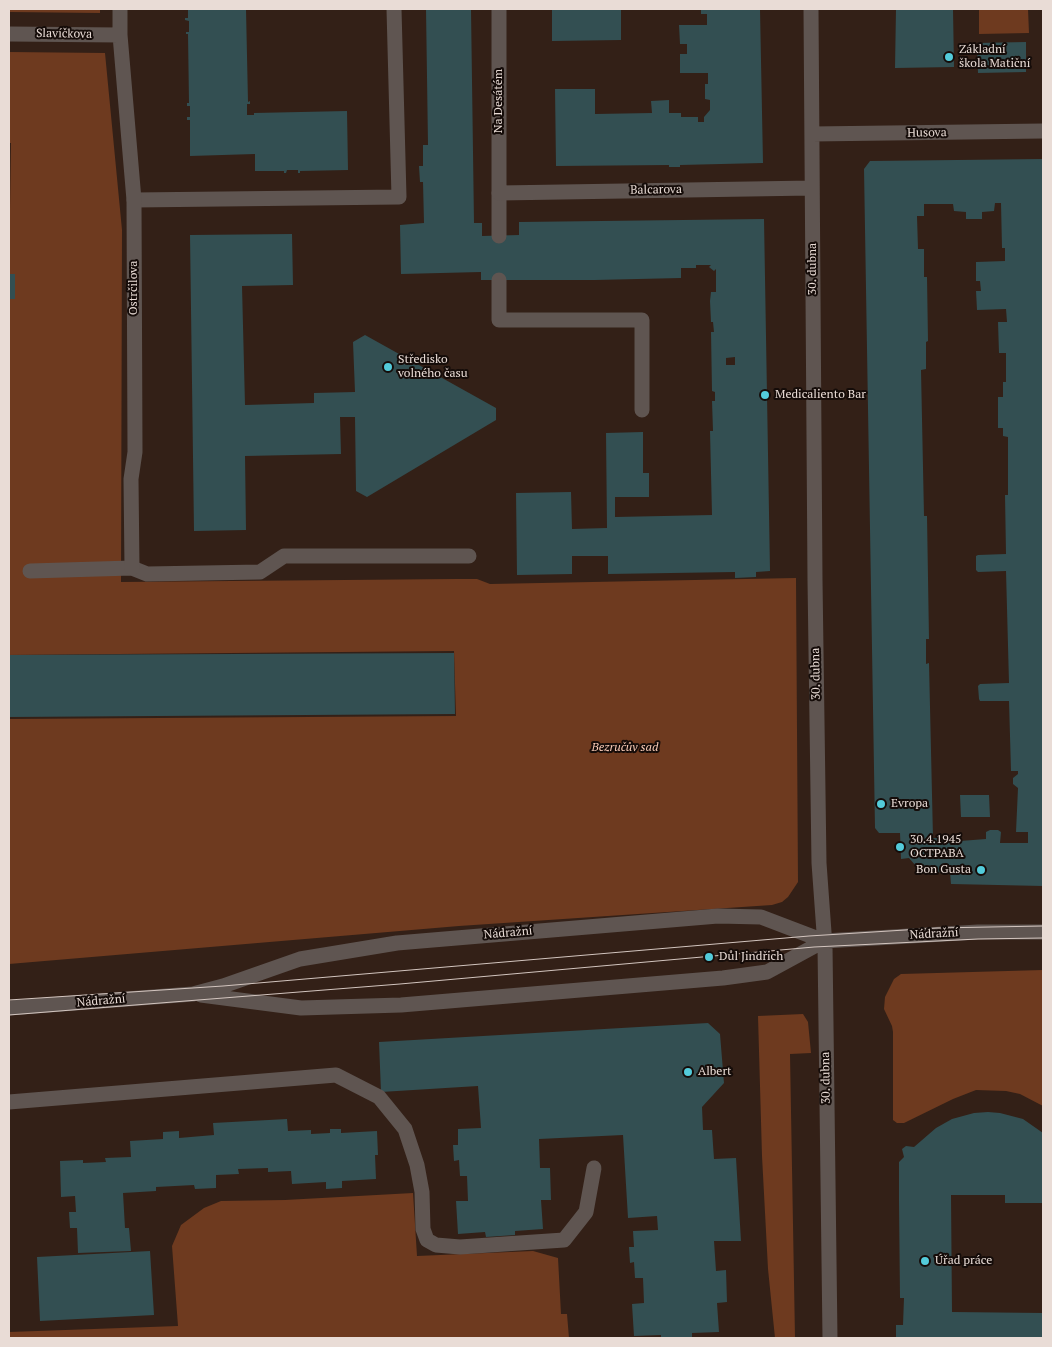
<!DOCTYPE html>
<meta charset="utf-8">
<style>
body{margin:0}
#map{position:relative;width:1052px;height:1347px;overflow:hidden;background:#332017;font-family:"PT Serif",serif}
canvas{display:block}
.frame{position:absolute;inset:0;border:10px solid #e9dcd6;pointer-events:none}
</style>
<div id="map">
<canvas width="1052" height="1347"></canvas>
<div class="frame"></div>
</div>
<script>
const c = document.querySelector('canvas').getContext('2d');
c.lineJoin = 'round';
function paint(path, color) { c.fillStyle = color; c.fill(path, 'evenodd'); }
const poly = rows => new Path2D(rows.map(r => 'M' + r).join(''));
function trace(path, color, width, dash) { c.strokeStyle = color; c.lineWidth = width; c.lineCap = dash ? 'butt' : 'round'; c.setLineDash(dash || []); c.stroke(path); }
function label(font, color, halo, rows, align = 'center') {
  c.font = font + ' "PT Serif",serif'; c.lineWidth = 4; c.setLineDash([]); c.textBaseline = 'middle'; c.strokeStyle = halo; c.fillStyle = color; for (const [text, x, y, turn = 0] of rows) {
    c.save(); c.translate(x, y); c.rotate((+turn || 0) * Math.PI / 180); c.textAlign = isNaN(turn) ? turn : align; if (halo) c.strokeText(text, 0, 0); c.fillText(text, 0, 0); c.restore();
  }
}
paint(poly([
 [9,9,100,9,100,13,9,12],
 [979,9,1028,9,1029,33,979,34],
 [9,52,105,53,122,230,121,582,455,579,477,579,490,584,796,578,798,882,788,897,782,902,772,905,459,926,9,964,9,719,456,716,454,651,9,655,9,299,15,299,15,274,9,274,11,143,9,143],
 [1043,970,1043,1106,1020,1094,1006,1091,976,1090,953,1099,904,1123,897,1123,893,1120,893,1032,892,1026,884,1009,885,997,894,979,901,974],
 [803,1014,808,1022,811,1053,790,1054,795,1338,775,1338,768,1269,762,1156,758,1016],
 [413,1193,417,1256,533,1251,558,1258,561,1314,567,1314,569,1338,9,1338,9,1332,178,1326,172,1246,181,1225,204,1208,221,1201,285,1200]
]), '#6e3a1f');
paint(poly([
 [188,9,246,9,248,102,250,101,250,104,247,104,247,115,254,115,254,113,347,111,348,170,300,171,300,173,298,173,298,170,287,170,286,173,284,173,284,171,255,171,255,154,190,156,190,120,187,120,187,117,190,117,190,106,187,106,187,103,189,103,188,34,186,34,186,32,189,32,189,21,185,20,185,18,188,18],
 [426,9,471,9,474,223,482,223,482,236,519,235,519,222,764,219,770,571,756,572,756,577,735,578,735,572,608,574,608,556,572,556,572,574,517,575,516,493,571,492,572,529,607,528,606,433,643,432,643,473,649,473,649,497,615,497,615,517,712,515,710,431,713,431,712,401,715,401,715,392,712,391,711,332,714,332,713,322,711,322,710,301,711,292,716,292,716,269,714,271,709,267,711,265,696,265,696,268,681,268,681,278,595,280,481,280,481,272,401,274,400,225,424,223,423,182,420,182,419,166,423,166,423,145,428,145],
 [735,357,735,365,726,365,726,358],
 [552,9,621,9,621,40,552,41],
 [701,9,760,9,763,163,680,165,680,167,669,167,669,165,556,166,555,89,595,89,595,114,652,113,651,101,669,100,669,113,681,113,681,117,698,117,698,122,704,122,704,117,710,110,710,100,705,99,705,84,708,84,708,73,680,73,680,54,687,54,687,44,680,44,679,25,707,25,707,14,701,14],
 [896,9,953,9,954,67,895,68],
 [1026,42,1026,72,978,73,977,43],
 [1043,159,1043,886,951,884,950,872,922,873,909,858,901,859,900,833,879,833,875,828,864,169,870,161],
 [995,203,1001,203,1002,248,1005,248,1005,261,976,262,976,281,980,281,981,291,976,291,977,310,1006,309,1007,322,998,322,999,353,1006,353,1006,382,1003,382,1003,397,998,397,998,428,1003,428,1003,436,1008,437,1008,495,1005,495,1006,554,978,555,976,556,976,570,978,572,1006,571,1009,683,980,684,978,686,979,699,980,701,1009,701,1011,771,1018,771,1018,774,1013,778,1013,784,1018,788,1016,832,1028,832,1028,843,1000,843,1001,832,998,830,990,830,986,832,986,839,947,842,947,838,933,838,929,663,926,664,926,639,929,639,927,516,924,516,921,370,926,369,926,342,928,341,927,277,924,277,924,249,918,249,917,216,924,216,924,204,953,204,954,211,966,212,966,219,982,219,982,212,994,211],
 [292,234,293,285,242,286,245,405,314,403,314,393,355,392,353,342,365,335,496,408,496,420,367,497,356,491,355,417,340,417,341,454,245,456,246,530,194,531,190,235],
 [9,274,15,274,15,299,9,299],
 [454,653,455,714,9,717,9,655],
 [960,795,989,795,990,817,961,817],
 [708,1023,720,1034,724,1083,702,1107,703,1130,712,1130,714,1159,736,1158,741,1241,714,1241,716,1271,726,1270,727,1302,717,1303,719,1332,692,1333,692,1338,661,1338,661,1335,634,1336,632,1304,644,1303,643,1278,635,1278,634,1262,630,1263,629,1247,634,1247,633,1231,658,1230,657,1216,628,1218,623,1135,539,1139,540,1168,550,1168,551,1200,541,1200,543,1229,515,1231,515,1235,486,1237,485,1232,458,1234,456,1201,468,1201,467,1176,460,1176,459,1160,454,1161,453,1145,458,1145,458,1129,481,1128,478,1086,381,1092,379,1042],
 [988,1112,1000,1113,1023,1119,1043,1133,1043,1203,1005,1203,1005,1195,951,1195,952,1312,1043,1313,1043,1338,896,1338,896,1325,903,1325,904,1298,900,1298,899,1201,899,1162,904,1157,902,1149,906,1146,914,1147,936,1128,952,1119,974,1113],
 [287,1119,288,1131,311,1130,311,1134,330,1133,330,1129,341,1129,341,1133,377,1131,378,1155,375,1155,376,1179,342,1181,342,1188,326,1189,326,1182,292,1184,291,1171,268,1172,268,1168,238,1169,239,1174,216,1175,216,1188,195,1189,194,1185,156,1187,156,1191,123,1193,125,1228,129,1228,131,1251,78,1253,77,1228,70,1228,69,1212,76,1212,75,1196,61,1197,60,1161,83,1160,83,1163,106,1162,105,1158,131,1157,130,1141,163,1139,163,1132,179,1131,179,1138,214,1135,213,1123],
 [150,1251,154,1315,40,1321,37,1257]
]), '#334f52');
trace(poly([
 [499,193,499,236],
 [134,200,399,197,394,9],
 [499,280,499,320,642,320,642,410],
 [30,571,132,568,147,574,260,572,284,556,469,556]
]), '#5f5551', 15);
trace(poly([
 [120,9,120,35,134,200,135,452,131,479,132,568],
 [499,9,499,193,812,188],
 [811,9,815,580,819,863,825,946,830,1338],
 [9,34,120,35],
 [812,134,1043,131],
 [201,995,301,1008,401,1005,723,978,767,972,824,941],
 [9,1008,193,994,223,986,300,959,397,943,718,916,761,917,824,941,978,932,1043,932],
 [9,1102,336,1075,379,1097,405,1129,417,1165,422,1192,423,1229,427,1240,436,1245,460,1247,564,1240,586,1212,594,1168]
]), '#5f5551', 15);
trace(poly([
 [9,1000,223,986,809,936,937,928,1043,926],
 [9,1015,400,984,814,947,978,939,1043,938]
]), '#d3c5bf', 1);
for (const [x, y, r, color] of [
 [949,57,5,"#53cbda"],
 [388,367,5,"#53cbda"],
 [765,395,5,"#53cbda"],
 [881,804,5,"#53cbda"],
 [900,847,5,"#53cbda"],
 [981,870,5,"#53cbda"],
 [709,957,5,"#53cbda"],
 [688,1072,5,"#53cbda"],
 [925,1261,5,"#53cbda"]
]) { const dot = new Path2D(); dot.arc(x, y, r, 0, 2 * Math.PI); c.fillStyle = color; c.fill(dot); trace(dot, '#150c09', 2); }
label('12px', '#e9dcd6', '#150c09', [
 ["Slavíčkova",64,34,1],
 ["Na Desátém",499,101,-90],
 ["Husova",927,133,-1],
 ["Balcarova",656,190,-1],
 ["30. dubna",813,269,-90],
 ["Ostrčilova",134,288,-90],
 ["30. dubna",816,674,-91],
 ["Nádražní",508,933,-5],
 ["Nádražní",934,934,-3],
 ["Nádražní",101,1001,-5],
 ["30. dubna",826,1078,-91]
]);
label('12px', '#e9dcd6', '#150c09', [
 ["Základní",959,50],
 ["škola Matiční",959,64],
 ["Středisko",398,360],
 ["volného času",398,374],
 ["Medicaliento Bar",775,395],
 ["Evropa",891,804],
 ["30.4.1945",910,840],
 ["ОСТРАВА",910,854],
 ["Bon Gusta",971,870,"right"],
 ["Důl Jindřich",719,957],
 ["Albert",698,1072],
 ["Úřad práce",935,1261]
], 'left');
label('italic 12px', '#fbcdb8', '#150c09', [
 ["Bezručův sad",625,748]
]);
</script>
